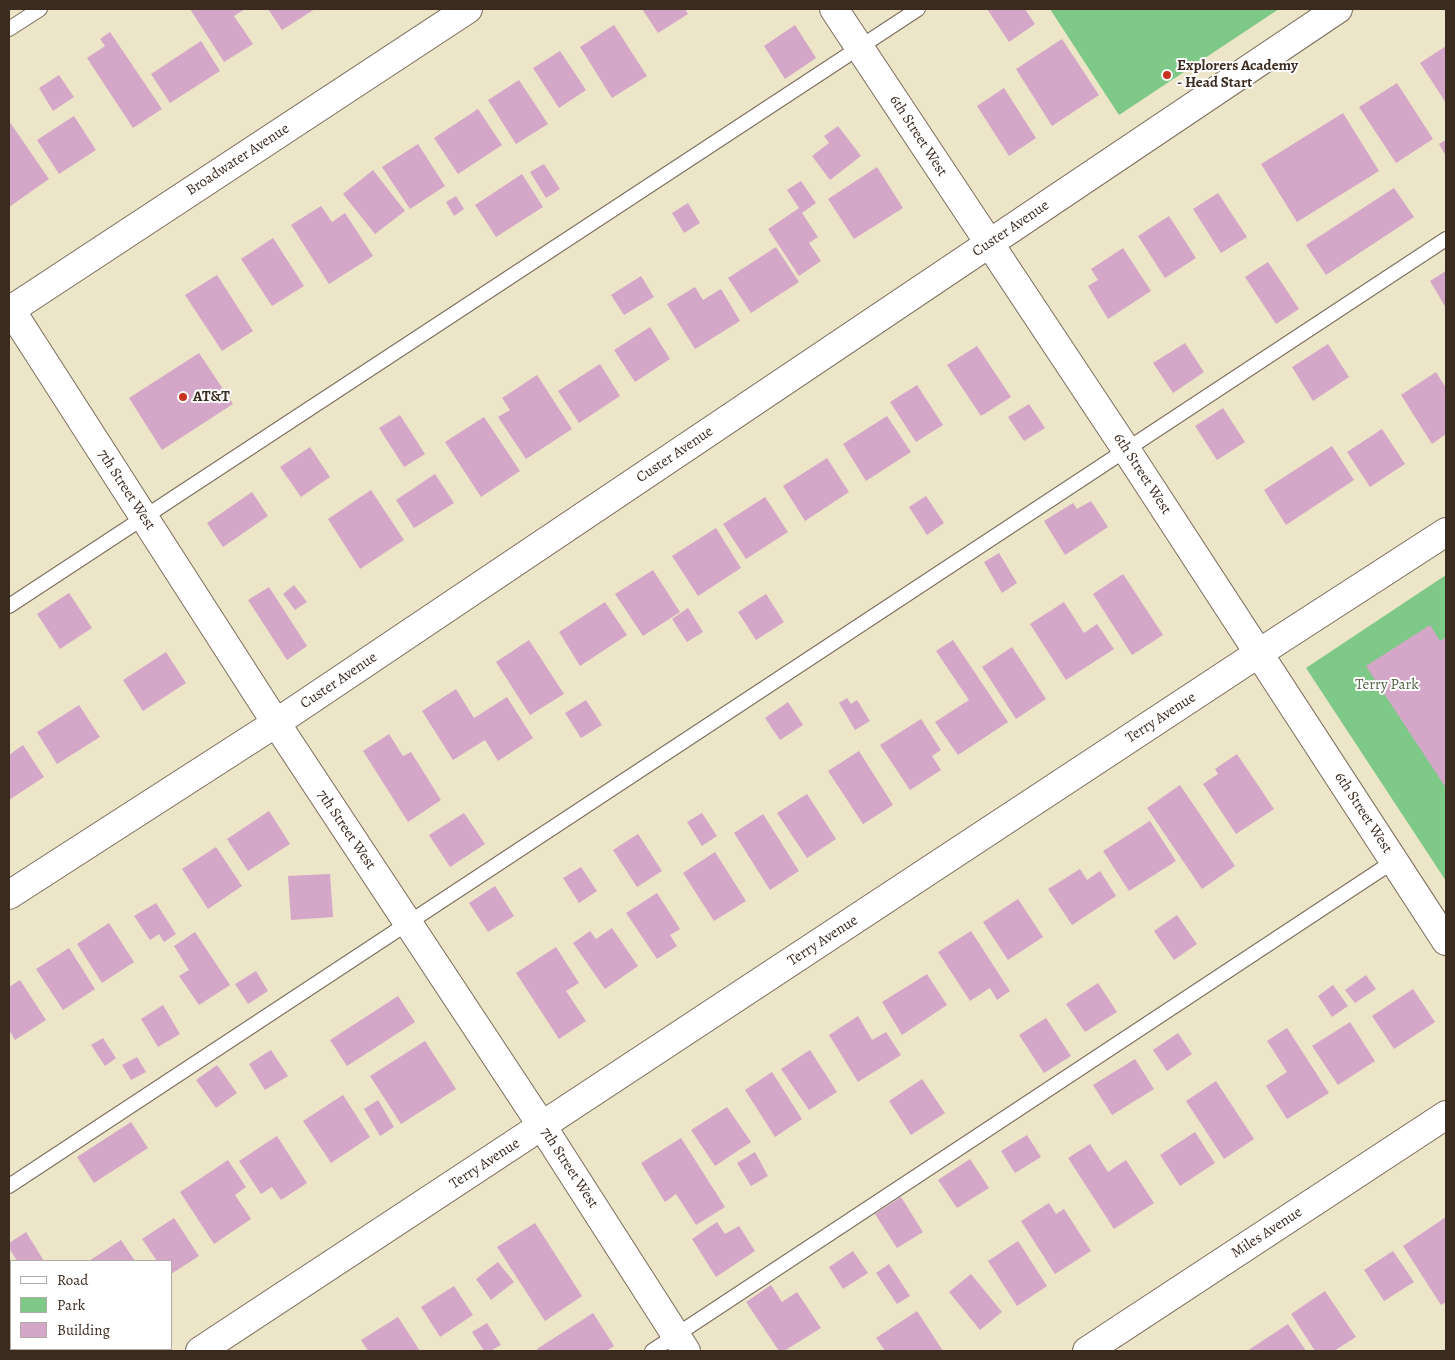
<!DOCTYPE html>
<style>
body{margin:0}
#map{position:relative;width:1455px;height:1360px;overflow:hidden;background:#ede5c8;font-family:Alegreya,serif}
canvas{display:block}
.frame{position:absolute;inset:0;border:10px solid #3b2a1e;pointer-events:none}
.legend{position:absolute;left:10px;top:1260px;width:162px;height:90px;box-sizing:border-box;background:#fff;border:1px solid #b1aaa5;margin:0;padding:6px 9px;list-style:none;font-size:15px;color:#3b2a1e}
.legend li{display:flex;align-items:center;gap:10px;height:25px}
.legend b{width:25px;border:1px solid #b1aaa5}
</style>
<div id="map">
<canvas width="1455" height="1360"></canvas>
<div class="frame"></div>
<ul class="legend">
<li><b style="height:6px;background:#fff"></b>Road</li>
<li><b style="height:14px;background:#7ec987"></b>Park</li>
<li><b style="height:14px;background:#d4a7c8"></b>Building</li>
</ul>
</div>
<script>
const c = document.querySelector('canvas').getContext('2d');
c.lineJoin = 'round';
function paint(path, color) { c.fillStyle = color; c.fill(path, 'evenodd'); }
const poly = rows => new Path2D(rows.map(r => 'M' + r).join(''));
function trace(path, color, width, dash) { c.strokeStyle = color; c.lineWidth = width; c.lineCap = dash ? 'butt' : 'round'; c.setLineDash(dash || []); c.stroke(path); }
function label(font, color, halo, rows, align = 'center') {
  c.font = font + ' Alegreya,serif'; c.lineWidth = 4; c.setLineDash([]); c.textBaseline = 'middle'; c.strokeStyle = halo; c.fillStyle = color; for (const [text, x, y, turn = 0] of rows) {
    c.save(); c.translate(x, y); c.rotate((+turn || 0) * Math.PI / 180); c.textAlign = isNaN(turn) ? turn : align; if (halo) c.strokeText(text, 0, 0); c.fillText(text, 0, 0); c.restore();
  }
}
paint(poly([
 [1050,9,1279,9,1119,115],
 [1446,575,1446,881,1306,668]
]), '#7ec987');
paint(poly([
 [190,9,245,9,234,16,253,44,224,62],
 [268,9,315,9,282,30],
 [642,9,685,9,688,14,658,33],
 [987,9,1025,9,1035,24,1009,42],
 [614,25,647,76,612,98,580,47],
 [795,25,816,58,785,79,764,46],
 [110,32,162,109,133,128,87,58,105,46,100,39],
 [1062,39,1099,95,1052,126,1016,69],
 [201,41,220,71,170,103,151,74],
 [1446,46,1446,103,1420,63],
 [560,51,586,90,559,108,533,68],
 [59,75,74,97,53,111,39,88],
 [519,80,548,124,516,144,488,100],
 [1397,83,1433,139,1396,163,1359,107],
 [1004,88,1036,138,1009,156,977,106],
 [478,109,502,145,458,174,434,138],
 [1343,113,1379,171,1297,222,1261,164],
 [74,116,96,150,59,174,37,140],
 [9,121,49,179,9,207],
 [838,126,861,156,830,180,812,156,829,143,824,136],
 [1446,140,1446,156,1439,144],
 [418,144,445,186,410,209,382,167],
 [544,164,560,189,546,198,530,172],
 [877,167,903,208,854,239,828,199],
 [373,170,405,211,375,234,343,194],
 [522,174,543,207,496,237,475,205],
 [801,181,816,203,802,213,818,237,809,243,821,261,799,276,768,229,799,208,787,190],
 [1394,188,1414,217,1326,275,1306,245],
 [1218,193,1247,237,1221,253,1193,209],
 [456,196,464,209,454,216,446,202],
 [688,203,700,223,684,233,672,213],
 [321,206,332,222,345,213,373,256,329,284,291,225],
 [1169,216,1196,258,1165,278,1138,236],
 [273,238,304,286,272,306,241,259],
 [776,247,799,282,751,313,728,278],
 [1123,248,1151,291,1108,319,1088,286,1098,280,1091,269],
 [1268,262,1299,309,1276,324,1245,277],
 [1446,271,1446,308,1430,281],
 [217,275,253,331,222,351,185,295],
 [641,276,654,297,624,315,611,295],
 [695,287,703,300,721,289,740,321,695,349,667,304],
 [650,327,670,359,635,382,614,350],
 [1185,343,1204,372,1173,393,1153,363],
 [1328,344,1349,377,1313,401,1292,367],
 [977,346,1011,397,981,416,947,365],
 [199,353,233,404,162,450,129,398],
 [600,364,620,396,579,423,558,391],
 [1436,372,1446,388,1446,434,1432,444,1401,395],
 [537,375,572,429,526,459,498,417,510,410,502,398],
 [917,385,943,425,916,442,890,402],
 [1029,404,1045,428,1024,441,1008,417],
 [1223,408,1245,442,1217,460,1195,426],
 [400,415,425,454,404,467,379,428],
 [887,416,911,452,866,481,843,444],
 [484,417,520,471,481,497,445,442],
 [1382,429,1405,464,1370,487,1347,452],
 [1332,446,1354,480,1286,525,1264,490],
 [310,447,330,477,301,497,280,467],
 [827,458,849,492,805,521,783,486],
 [435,474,454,503,414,528,396,500],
 [371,490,404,540,360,569,328,519],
 [252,492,268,516,223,547,207,523],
 [926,496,944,523,927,535,909,507],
 [765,497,788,532,746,559,723,524],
 [1091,501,1108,527,1065,555,1044,521,1073,503,1077,509],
 [716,528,741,568,698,596,672,556],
 [999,553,1017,583,1002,593,984,562],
 [653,570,680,612,643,636,615,594],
 [1123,574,1163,635,1132,655,1093,594],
 [294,585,307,602,295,610,283,594],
 [269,587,307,646,287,660,248,600],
 [69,593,92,628,60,649,37,614],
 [766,594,784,622,756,640,738,612],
 [605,602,627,635,580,666,559,632],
 [1064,602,1084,633,1097,624,1114,649,1066,680,1030,624],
 [688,608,703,632,687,642,672,619],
 [1430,625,1440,641,1446,637,1446,788,1366,666],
 [529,640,564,694,530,715,496,662],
 [953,640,1008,722,958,755,935,722,969,700,936,651],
 [1012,647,1046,699,1016,719,982,667],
 [166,652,186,683,143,711,123,680],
 [456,689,474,718,507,697,533,738,498,761,485,740,453,760,422,711],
 [847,698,851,704,857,700,870,721,855,730,839,703],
 [586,700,602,725,581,738,565,713],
 [788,702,803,725,780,740,765,718],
 [79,705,100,737,57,764,37,732],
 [921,719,941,750,932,756,941,770,910,790,880,745],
 [389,734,403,756,411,752,441,800,408,822,363,751],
 [23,745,44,777,9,800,9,755],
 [859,751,893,805,863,824,828,771],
 [1237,754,1274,809,1236,834,1203,784,1218,774,1215,769],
 [1180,785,1235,866,1202,889,1147,808],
 [807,794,836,839,807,858,777,813],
 [269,811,290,844,248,871,227,839],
 [464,813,485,844,450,867,429,835],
 [702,813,717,836,702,846,687,822],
 [763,814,799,871,770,890,734,833],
 [1150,821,1176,861,1129,891,1103,851],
 [638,834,662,871,637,887,613,850],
 [216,847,242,886,208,909,182,869],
 [715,852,746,901,714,921,683,873],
 [581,867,597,891,579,903,563,878],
 [1080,869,1087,880,1100,871,1116,896,1072,925,1048,889],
 [330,874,333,917,291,920,288,876],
 [495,886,514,916,488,932,469,903],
 [657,893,680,929,670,935,677,946,657,959,626,913],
 [1018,899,1043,937,1008,960,983,922],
 [156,903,176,934,164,942,159,934,150,940,134,916],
 [1177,915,1197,944,1174,960,1154,931],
 [109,923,134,962,102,983,77,944],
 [612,928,638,966,605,989,573,943,590,931,596,939],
 [971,931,1010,991,997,1000,990,988,970,1001,938,952],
 [195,932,230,985,199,1005,179,976,189,970,174,946],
 [556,947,579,983,566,991,586,1021,559,1039,516,973],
 [69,948,95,989,63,1010,36,969],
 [256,971,268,991,248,1004,235,984],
 [927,974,947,1005,902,1035,882,1002],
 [1366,975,1376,989,1355,1003,1345,990],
 [20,980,46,1020,15,1040,9,1030,9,987],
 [1098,983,1117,1012,1085,1032,1066,1004],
 [1333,985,1348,1006,1332,1017,1318,996],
 [1413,989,1435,1022,1394,1049,1372,1016],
 [398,996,415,1022,347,1066,330,1040],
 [163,1005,180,1034,158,1047,141,1019],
 [858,1016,872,1040,886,1032,901,1055,858,1082,829,1035],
 [1046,1018,1071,1056,1044,1073,1019,1035],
 [1350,1022,1375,1061,1338,1085,1312,1046],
 [1287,1028,1329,1093,1287,1119,1266,1086,1287,1072,1267,1041],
 [1178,1033,1192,1054,1167,1071,1153,1050],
 [103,1038,116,1058,105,1066,91,1045],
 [425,1041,456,1089,401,1124,370,1076],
 [271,1050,288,1076,265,1090,249,1064],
 [810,1050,837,1092,809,1110,781,1069],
 [137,1057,146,1072,131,1080,122,1065],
 [1135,1059,1154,1089,1112,1115,1093,1085],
 [217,1065,237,1093,216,1108,196,1080],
 [772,1072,802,1119,775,1137,745,1090],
 [922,1079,945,1113,911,1135,889,1101],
 [1216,1081,1254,1139,1224,1159,1186,1101],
 [343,1095,370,1137,331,1163,303,1121],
 [378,1100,394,1127,380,1136,364,1109],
 [727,1107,751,1142,715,1166,691,1130],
 [131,1122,148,1148,94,1183,77,1157],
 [1195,1132,1215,1163,1180,1186,1160,1155],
 [1027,1135,1041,1157,1015,1173,1001,1151],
 [277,1136,307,1183,281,1200,272,1187,261,1194,239,1161],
 [681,1138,725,1207,696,1225,676,1194,665,1202,641,1163],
 [1090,1144,1108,1172,1126,1160,1154,1203,1114,1229,1068,1158],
 [755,1152,768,1176,751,1186,737,1163],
 [970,1159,989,1188,957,1208,938,1180],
 [228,1160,246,1187,235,1195,251,1219,214,1244,180,1192],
 [901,1197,923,1232,897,1248,875,1214],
 [1049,1203,1056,1214,1064,1209,1091,1251,1055,1274,1021,1221],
 [1446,1217,1446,1302,1441,1305,1403,1246],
 [174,1218,199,1256,171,1274,171,1261,157,1261,142,1239],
 [717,1222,725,1234,739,1226,755,1251,716,1277,692,1239],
 [535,1223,582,1296,545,1321,497,1247],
 [26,1232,44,1261,17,1261,9,1248,9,1243],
 [121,1240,135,1261,89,1261],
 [1018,1241,1047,1286,1017,1306,988,1261],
 [853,1251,868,1273,843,1289,829,1267],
 [1393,1251,1414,1282,1384,1301,1364,1270],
 [498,1262,514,1282,491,1300,476,1279],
 [889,1264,910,1296,897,1304,876,1273],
 [971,1274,1002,1312,980,1330,949,1292],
 [771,1285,782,1302,797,1292,821,1328,784,1351,779,1351,746,1302],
 [454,1286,473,1315,440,1337,421,1307],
 [1325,1291,1356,1337,1334,1351,1315,1351,1291,1314],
 [917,1311,943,1351,885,1351,876,1338],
 [593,1313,614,1346,606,1351,539,1351,537,1349],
 [398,1317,420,1351,368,1351,361,1340],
 [11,1321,11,1348,9,1344,9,1322],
 [487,1323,501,1345,490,1351,484,1351,472,1332],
 [1288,1324,1306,1351,1247,1351],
 [12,1349,38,1349,39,1351,10,1351]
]), '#d4a7c8');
const service = poly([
 [9,29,40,9],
 [9,606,918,9],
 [9,1186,1446,239],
 [652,1351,1394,861]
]);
const minor = poly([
 [9,307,276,723,542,1126,686,1351],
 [9,895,276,723,1338,9],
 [200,1351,1259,653,1446,532],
 [1087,1351,1446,1115]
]);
const tertiary = poly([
 [834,9,1127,451,1446,941]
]);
const secondary = poly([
 [9,311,468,9]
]);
trace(service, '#796b5a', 16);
trace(minor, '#796b5a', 30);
trace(tertiary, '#796b5a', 30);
trace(secondary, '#796b5a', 30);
trace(service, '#fff', 14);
trace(minor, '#fff', 28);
trace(tertiary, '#fff', 28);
trace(secondary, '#fff', 28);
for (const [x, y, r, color] of [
 [1167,75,5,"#c8321e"],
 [183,397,5,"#c8321e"]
]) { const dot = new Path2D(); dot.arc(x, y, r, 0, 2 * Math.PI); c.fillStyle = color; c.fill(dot); trace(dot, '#fff', 2); }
label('bold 15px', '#3b2a1e', '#fff', [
 ["Explorers Academy",1177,66],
 ["- Head Start",1177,83],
 ["AT&T",193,397]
], 'left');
label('15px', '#3b2a1e', '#fff', [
 ["6th Street West",918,136,57],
 ["Broadwater Avenue",238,160,-33],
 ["Custer Avenue",1011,229,-34],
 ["Custer Avenue",675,455,-34],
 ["6th Street West",1142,474,57],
 ["7th Street West",126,490,57],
 ["Custer Avenue",339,681,-34],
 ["Terry Avenue",1161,718,-33],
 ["6th Street West",1363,813,57],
 ["7th Street West",346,830,56],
 ["Terry Avenue",823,941,-33],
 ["Terry Avenue",485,1164,-33],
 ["7th Street West",569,1168,57],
 ["Miles Avenue",1267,1233,-33]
]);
label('15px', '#526243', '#fff', [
 ["Terry Park",1387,685]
]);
</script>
